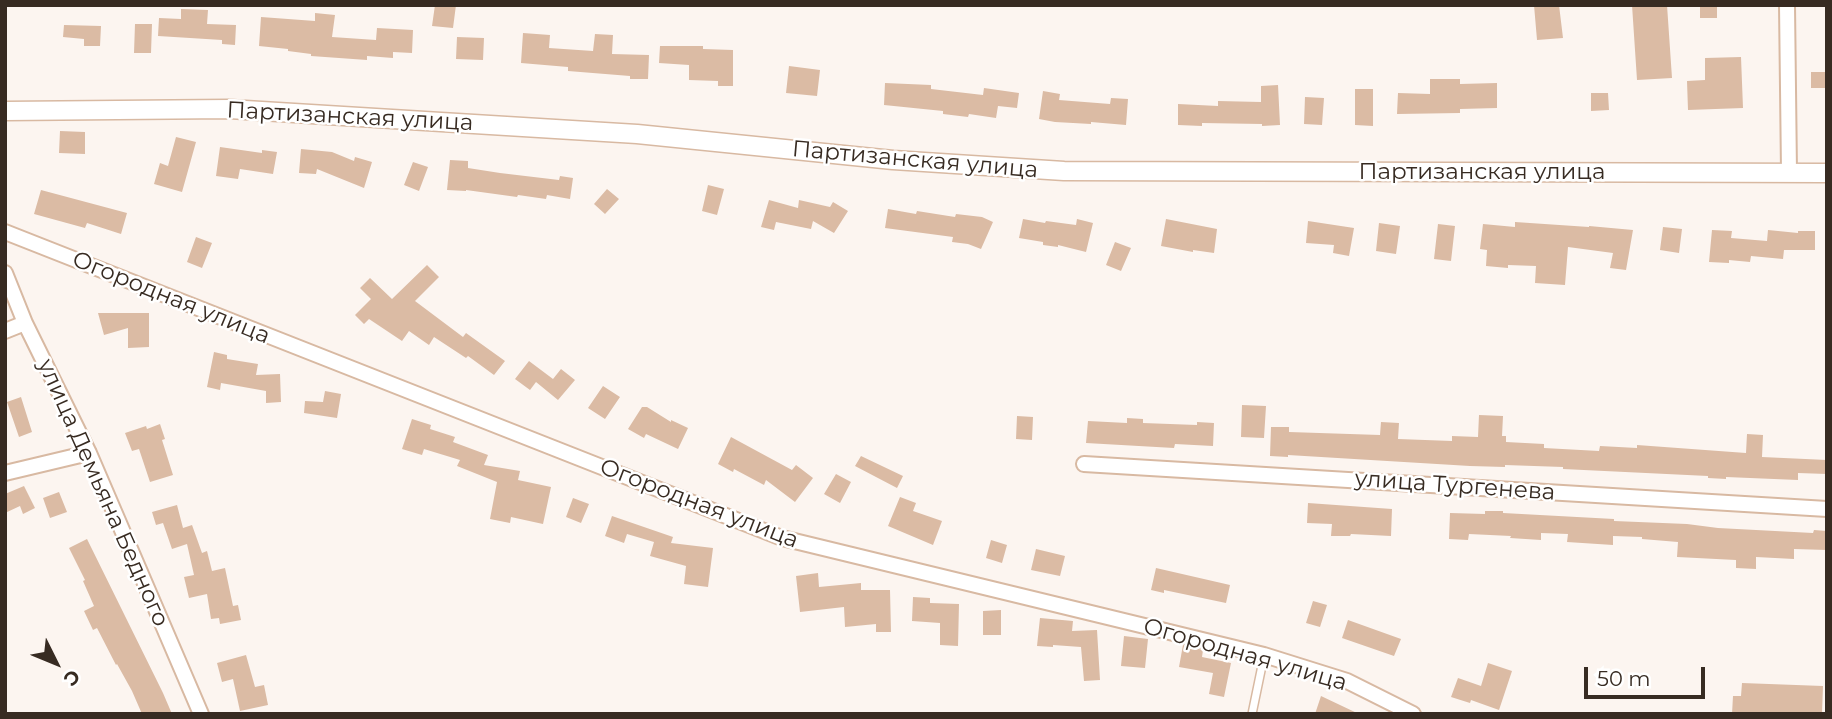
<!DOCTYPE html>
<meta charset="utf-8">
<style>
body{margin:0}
#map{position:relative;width:1832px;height:719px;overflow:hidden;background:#fcf5f0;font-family:Montserrat,sans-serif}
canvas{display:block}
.frame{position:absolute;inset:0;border:7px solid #372b22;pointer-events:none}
.north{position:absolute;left:21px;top:628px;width:70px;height:70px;-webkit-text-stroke:5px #fff;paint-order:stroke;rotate:133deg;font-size:19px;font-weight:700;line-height:28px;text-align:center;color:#372b22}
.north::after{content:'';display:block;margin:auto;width:24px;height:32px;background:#372b22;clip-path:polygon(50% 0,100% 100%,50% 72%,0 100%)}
.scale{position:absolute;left:1584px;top:667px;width:121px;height:32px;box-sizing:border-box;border:4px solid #372b22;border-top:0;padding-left:9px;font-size:21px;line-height:24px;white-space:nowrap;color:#372b22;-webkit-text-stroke:5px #fff;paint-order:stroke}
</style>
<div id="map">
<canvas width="1832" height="719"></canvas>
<div class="frame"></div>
<div class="north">С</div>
<div class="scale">50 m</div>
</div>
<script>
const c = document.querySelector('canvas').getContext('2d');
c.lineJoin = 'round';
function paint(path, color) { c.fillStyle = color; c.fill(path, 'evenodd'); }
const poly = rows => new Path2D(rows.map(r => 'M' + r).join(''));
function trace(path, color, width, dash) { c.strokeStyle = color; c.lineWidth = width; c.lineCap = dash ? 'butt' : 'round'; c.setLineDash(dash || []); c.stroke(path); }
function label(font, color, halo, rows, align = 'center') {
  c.font = font + ' Montserrat,sans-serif'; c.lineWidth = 5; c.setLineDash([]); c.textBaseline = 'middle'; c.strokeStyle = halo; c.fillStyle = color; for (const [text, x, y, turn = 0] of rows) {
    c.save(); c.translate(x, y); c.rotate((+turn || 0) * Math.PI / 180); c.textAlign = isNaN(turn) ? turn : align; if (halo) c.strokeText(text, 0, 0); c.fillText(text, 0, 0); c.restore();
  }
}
paint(poly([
 [435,5,456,5,453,28,432,26],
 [1534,5,1559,5,1563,38,1537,40],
 [1632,5,1667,5,1672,78,1637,80],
 [1700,5,1717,5,1717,18,1700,18],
 [181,9,208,10,207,24,236,25,235,45,222,44,222,40,158,36,159,18,181,19],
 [315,13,335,15,332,37,376,40,377,28,413,30,412,53,393,52,393,58,367,56,367,60,311,56,311,54,288,51,288,49,259,46,261,17,315,21],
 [135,24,152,24,151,53,134,53],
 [64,25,101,26,100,46,84,46,84,39,63,37],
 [523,33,550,35,549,48,593,51,595,34,613,35,612,54,649,55,648,79,630,79,630,76,568,71,568,67,521,63],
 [457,37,484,38,483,60,456,59],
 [660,46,703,46,703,49,733,50,733,86,718,86,718,81,689,80,689,65,659,63],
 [1741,57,1743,108,1688,110,1687,81,1705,80,1705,58],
 [789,66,820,70,817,96,786,93],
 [1811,72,1827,72,1827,88,1811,88],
 [1430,79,1460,79,1460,84,1497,83,1497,108,1460,109,1460,113,1397,114,1398,93,1430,94],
 [885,83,931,85,931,89,983,95,984,88,1019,93,1017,108,998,106,996,118,969,114,968,117,943,114,943,111,884,105],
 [1278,85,1280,125,1262,126,1262,124,1202,123,1202,126,1178,125,1178,104,1218,106,1218,101,1261,102,1261,86],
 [1355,89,1373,89,1373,126,1355,125],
 [1043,91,1060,94,1059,100,1110,104,1111,98,1128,99,1126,125,1091,122,1091,124,1055,122,1039,119],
 [1591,93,1608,93,1609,110,1591,111],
 [1305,97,1324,98,1322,125,1304,124],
 [60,131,85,132,85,154,59,153],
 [176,137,196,142,182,192,154,184,160,163,168,166],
 [220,147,262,153,262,150,277,152,273,174,240,169,238,179,216,176],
 [301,149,332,152,354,161,355,157,372,162,364,188,317,169,316,174,299,173],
 [450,160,468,161,468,168,500,173,559,180,560,176,573,178,570,199,547,195,546,199,518,195,517,197,466,190,466,191,447,190],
 [413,162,428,167,419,191,404,185],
 [708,185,724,189,717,215,702,211],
 [607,189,619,199,605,214,594,204],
 [41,190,127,213,121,234,87,223,85,228,34,214],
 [769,200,798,208,799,200,830,207,833,202,848,211,834,233,813,221,811,229,776,222,774,230,761,227],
 [888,209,916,214,917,211,955,217,956,214,982,217,993,222,981,249,968,244,952,242,953,237,885,228],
 [1023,219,1045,223,1046,221,1076,225,1077,219,1093,223,1086,252,1058,245,1058,247,1043,245,1043,242,1019,238],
 [1166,219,1217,229,1214,253,1193,250,1193,252,1161,246],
 [1308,221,1354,228,1349,256,1333,253,1334,245,1306,243],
 [1515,222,1589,227,1589,226,1633,230,1626,270,1610,268,1613,253,1568,247,1565,285,1535,283,1536,266,1508,265,1508,268,1486,266,1487,250,1480,249,1483,224,1515,227],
 [1379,223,1400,226,1396,254,1376,251],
 [1438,224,1455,226,1451,261,1434,259],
 [1663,227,1682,229,1679,253,1660,250],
 [1712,230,1732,231,1731,238,1767,241,1768,230,1798,233,1798,231,1815,231,1815,250,1784,250,1783,259,1751,256,1750,262,1729,260,1729,263,1709,262],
 [196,237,212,243,202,268,187,262],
 [1115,242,1131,248,1121,271,1106,265],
 [427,265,439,277,415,301,463,337,466,333,505,361,494,375,468,356,466,358,434,337,429,345,409,331,402,341,369,319,364,324,355,315,371,299,360,288,370,278,392,299],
 [98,313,149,313,149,347,128,348,128,328,104,335],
 [214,352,227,355,227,359,258,364,256,375,280,374,281,402,266,403,266,391,221,383,220,390,207,387],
 [529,361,553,379,561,369,575,380,558,400,536,382,530,390,515,379],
 [603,386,620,397,605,419,588,408],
 [325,391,341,394,337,418,304,413,305,401,323,402],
 [21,397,32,432,19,437,7,402],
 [1242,405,1266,406,1264,438,1241,437],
 [642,407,647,407,671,422,671,420,688,428,678,449,646,434,644,438,628,429],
 [1479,415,1503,416,1502,436,1506,436,1506,442,1544,444,1544,448,1599,451,1600,446,1637,448,1637,445,1746,453,1747,434,1763,435,1762,457,1827,460,1827,474,1798,473,1798,480,1726,477,1726,479,1708,478,1708,476,1563,469,1563,467,1505,465,1505,467,1470,466,1288,455,1288,457,1270,456,1271,427,1289,427,1289,432,1380,435,1381,422,1399,423,1398,439,1452,441,1452,436,1478,437],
 [1017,416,1033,417,1032,440,1016,439],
 [1127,418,1143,419,1143,423,1197,425,1197,422,1214,423,1213,446,1175,444,1174,448,1086,443,1088,421,1127,423],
 [412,419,431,425,430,429,455,437,453,442,488,455,484,465,520,471,518,480,551,487,543,524,511,517,510,523,490,519,497,482,457,466,460,460,424,449,422,455,402,449],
 [160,424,165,439,162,440,173,475,150,482,139,449,132,451,125,433,146,426,147,429],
 [731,437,792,470,796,465,813,478,795,502,766,480,764,485,734,469,733,472,718,464],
 [861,456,903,476,897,488,855,466],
 [836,474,851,482,840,503,824,494],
 [24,486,35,508,23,514,20,506,5,513,5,494],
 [59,492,67,512,50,518,43,498],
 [900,497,916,503,913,511,942,521,933,545,888,526],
 [573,498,589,504,581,523,566,517],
 [1308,503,1392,509,1391,536,1351,534,1350,536,1331,536,1332,524,1307,523],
 [177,505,183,528,192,525,202,553,207,551,212,571,225,568,233,606,238,605,241,620,220,624,219,618,211,619,207,594,189,598,184,577,194,575,187,544,172,549,163,523,156,525,152,512],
 [1485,511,1503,511,1503,513,1614,519,1614,521,1687,524,1718,528,1813,533,1814,530,1827,531,1827,550,1794,549,1794,559,1756,557,1756,569,1736,568,1736,560,1677,557,1678,542,1642,539,1642,537,1613,536,1613,545,1567,542,1568,534,1541,533,1541,540,1510,538,1511,536,1469,534,1468,540,1449,539,1450,513,1485,514],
 [612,516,673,537,671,543,713,548,708,587,684,584,686,566,650,556,654,542,627,534,624,543,605,536],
 [87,539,163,693,172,714,142,714,132,691,117,664,116,665,97,628,93,630,84,611,94,606,83,581,85,580,69,548],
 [991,540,1007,545,1002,563,986,558],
 [1036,549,1065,556,1060,576,1031,570],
 [1156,568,1230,585,1226,603,1164,590,1164,593,1151,590],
 [818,573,819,587,861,583,861,590,890,590,891,632,876,632,876,624,845,627,844,607,800,612,796,576],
 [913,597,930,598,930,603,959,604,958,646,940,645,940,623,912,621],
 [1313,601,1327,605,1320,627,1306,623],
 [1001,610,1001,635,983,635,983,611],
 [1040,618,1073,621,1072,631,1097,630,1100,680,1084,681,1081,647,1053,645,1053,647,1037,646],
 [1348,620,1401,639,1394,656,1342,638],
 [1124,636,1148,639,1145,668,1121,666],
 [1183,645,1203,650,1202,657,1231,663,1224,697,1209,694,1213,673,1179,667],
 [246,655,255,687,264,685,268,705,240,711,233,679,222,682,217,663],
 [1488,663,1512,671,1499,710,1471,700,1470,703,1451,697,1458,678,1481,686],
 [1742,683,1823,686,1822,714,1732,714,1733,696,1741,696],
 [1321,696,1359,714,1315,714]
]), '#dbbba4');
const service = poly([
 [1252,714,1264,656]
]);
const minor = poly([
 [1787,5,1789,172],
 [5,232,782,538,1264,655,1347,681,1413,714],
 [5,273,25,323,89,453,201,714],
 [5,331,25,323],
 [1084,464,1827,509],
 [5,473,89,453]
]);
const tertiary = poly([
 [5,111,229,109,637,134,893,160,1064,171,1827,173]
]);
trace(service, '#d8b9a2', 10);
trace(minor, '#d8b9a2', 18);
trace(tertiary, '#d8b9a2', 21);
trace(service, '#fff', 7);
trace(minor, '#fff', 14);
trace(tertiary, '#fff', 18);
label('23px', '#372b22', '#fff', [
 ["Партизанская улица",350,117,3],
 ["Партизанская улица",915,160,5],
 ["Партизанская улица",1482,172],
 ["Огородная улица",171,298,22],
 ["улица Тургенева",1455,486,4],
 ["улица Демьяна Бедного",103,493,66],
 ["Огородная улица",699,504,21],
 ["Огородная улица",1245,655,16]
]);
</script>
